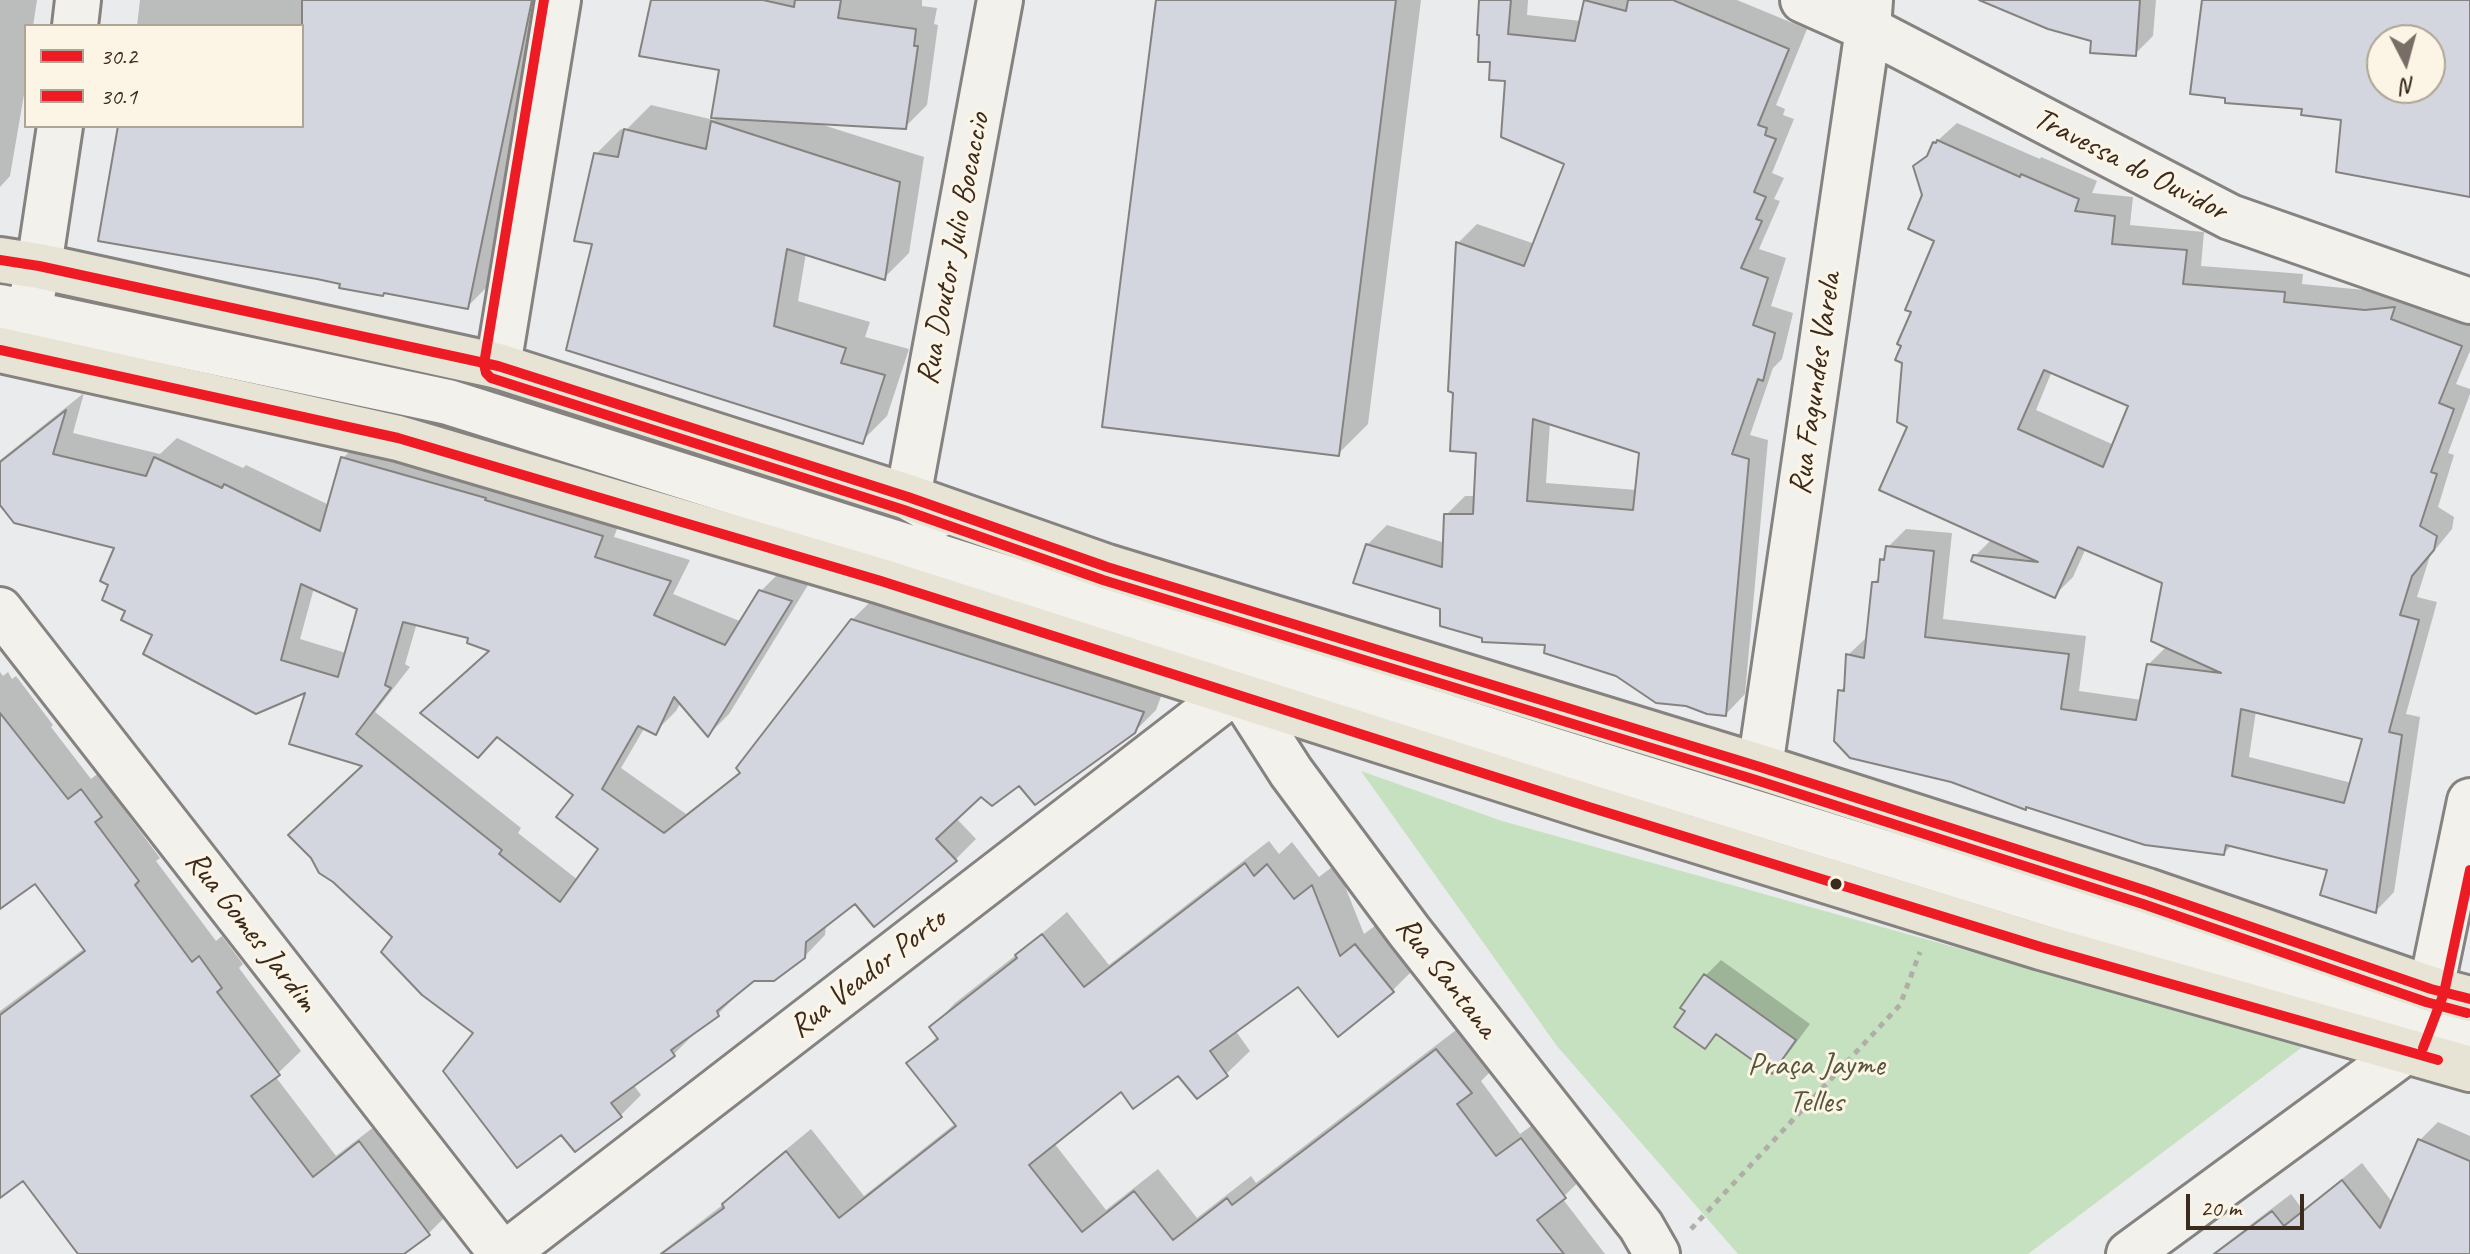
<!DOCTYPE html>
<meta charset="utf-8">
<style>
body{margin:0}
#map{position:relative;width:2470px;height:1254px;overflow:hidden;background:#eaebec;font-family:Caveat,sans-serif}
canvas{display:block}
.legend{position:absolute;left:24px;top:24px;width:280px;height:104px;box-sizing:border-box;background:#fcf5e5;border:2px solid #afa495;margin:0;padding:10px 14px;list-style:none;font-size:24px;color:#3b2a1e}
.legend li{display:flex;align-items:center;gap:16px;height:40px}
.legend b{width:40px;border:2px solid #afa495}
.north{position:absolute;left:2366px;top:24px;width:80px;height:80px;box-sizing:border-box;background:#fcf5e5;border:2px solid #afa495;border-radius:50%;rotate:174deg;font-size:22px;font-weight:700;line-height:32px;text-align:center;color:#3b2a1e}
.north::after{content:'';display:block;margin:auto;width:28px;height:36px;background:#786e66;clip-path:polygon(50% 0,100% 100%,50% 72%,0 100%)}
.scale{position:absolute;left:2186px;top:1194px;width:118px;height:36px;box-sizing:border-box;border:4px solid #3b2a1e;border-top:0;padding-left:10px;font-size:24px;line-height:28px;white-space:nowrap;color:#3b2a1e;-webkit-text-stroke:6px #fcf5e5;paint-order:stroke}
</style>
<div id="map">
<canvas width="2470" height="1254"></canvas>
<ul class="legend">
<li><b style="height:10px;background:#ed1c24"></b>30.2</li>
<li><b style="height:10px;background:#ed1c24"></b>30.1</li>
</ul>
<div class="north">N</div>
<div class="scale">20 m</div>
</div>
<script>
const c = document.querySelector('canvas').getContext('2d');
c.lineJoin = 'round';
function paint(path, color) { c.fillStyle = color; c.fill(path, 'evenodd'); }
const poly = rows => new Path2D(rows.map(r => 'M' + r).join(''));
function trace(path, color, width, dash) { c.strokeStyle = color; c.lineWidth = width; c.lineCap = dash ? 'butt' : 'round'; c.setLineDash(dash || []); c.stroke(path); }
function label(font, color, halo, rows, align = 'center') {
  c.font = font + ' Caveat,sans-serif'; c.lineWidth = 6; c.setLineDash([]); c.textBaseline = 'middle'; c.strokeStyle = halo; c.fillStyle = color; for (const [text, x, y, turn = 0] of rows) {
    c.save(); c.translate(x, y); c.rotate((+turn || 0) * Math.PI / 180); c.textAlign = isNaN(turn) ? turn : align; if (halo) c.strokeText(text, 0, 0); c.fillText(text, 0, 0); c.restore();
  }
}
paint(poly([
 [1361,771,1502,821,2305,1045,2028,1254,1738,1254,1557,1046]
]), '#c5e1bf');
paint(poly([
 [0,0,37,0,33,26,26,26,26,83,10,176,0,187],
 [140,0,550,0,491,283,467,307,342,283,120,126,302,126,302,26,137,26],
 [653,0,922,0,922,6,937,8,934,24,938,25,927,105,905,127,820,124,924,157,909,253,884,278,806,253,798,301,870,322,865,337,909,349,887,416,862,441,595,243,596,154,621,129,626,130,651,105,714,120,719,116,721,68],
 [1158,0,1421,0,1368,424,1338,454],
 [1481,0,1528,0,1527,15,1581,21,1587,0,1737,0,1807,29,1776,105,1785,109,1783,115,1794,119,1772,173,1784,178,1774,199,1780,201,1759,249,1786,258,1771,306,1793,313,1782,359,1773,368,1750,435,1768,440,1745,694,1726,714,1617,674,1547,643,1484,636,1442,608,1367,545,1387,525,1445,543,1446,515,1465,496,1476,496,1478,451,1458,243,1477,224,1535,244,1567,163,1493,60],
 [1550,422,1641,452,1637,490,1546,483],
 [1983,0,2156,0,2153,36,2135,54],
 [1957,123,2040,159,2041,157,2097,181,2092,193,2133,197,2130,225,2204,232,2201,266,2303,274,2302,284,2385,292,2470,323,2470,351,2456,384,2470,389,2470,394,2448,453,2454,455,2438,507,2454,517,2452,529,2430,556,2417,597,2437,602,2406,714,2420,717,2394,892,2376,911,2329,869,2233,844,2224,853,2028,805,2025,808,1840,691,1846,685,1848,655,1867,637,1874,582,1880,577,1882,560,1887,555,1888,547,1906,529,1952,533,1943,619,2086,636,2079,691,2142,700,2148,665,2167,646,2164,582,2086,548,2073,577,2054,596,1975,556,1992,539,1909,426,1937,240,1915,167,1932,150,1935,143],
 [2052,371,2131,405,2114,445,2036,410],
 [2256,711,2365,737,2352,783,2249,757],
 [84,393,73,433,160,454,177,438,243,468,246,465,329,505,343,458,364,437,622,515,614,537,690,560,673,594,742,622,761,591,782,570,811,580,729,714,709,734,681,702,676,711,655,732,645,727,621,768,686,814,741,771,852,620,873,599,1163,691,1156,710,1134,732,1020,783,981,794,956,818,976,839,956,859,874,924,855,902,826,924,825,935,804,957,753,979,718,1014,693,1032,694,1034,674,1054,633,1084,641,1095,620,1116,476,1032,394,937,365,765,308,689,155,634,127,610,111,584,117,546,0,502,0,460],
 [314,588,359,608,346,653,300,639],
 [417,623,471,636,491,649,498,735,576,794,601,848,578,880,518,833,521,828,375,712,410,667,405,664],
 [0,672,3,676,8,672,12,679,16,676,53,725,51,727,91,779,105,768,123,793,116,799,160,858,156,861,216,941,222,936,243,964,239,968,301,1051,275,1076,336,1156,383,1120,451,1211,428,1234,401,1254,81,1254,23,1178,0,1196,0,1011,85,948,35,881,0,886],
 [1269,841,1279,854,1292,842,1319,877,1336,864,1364,934,1380,922,1416,967,1392,991,1298,984,1235,1030,1250,1051,1226,1074,1179,1073,1122,1089,1054,1143,1106,1210,1158,1169,1197,1218,1251,1176,1256,1183,1460,1027,1494,1068,1481,1081,1520,1134,1545,1116,1588,1173,1562,1198,1605,1254,659,1254,729,1200,748,1181,811,1129,864,1196,956,1123,909,1063,938,1036,932,1027,955,1003,1025,948,1067,912,1109,965],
 [1721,960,1810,1024,1787,1055,1771,1071,1718,1033,1705,1046,1688,1011,1705,976],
 [2438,1122,2470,1136,2470,1254,2212,1254,2291,1194,2303,1210,2362,1163,2393,1203,2420,1140]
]), '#0003');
const building = poly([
 [302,0,532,0,468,309,384,293,383,296,339,288,340,284,317,279,98,241,118,126,302,126,302,0],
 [651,0,763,0,794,7,795,0,841,0,838,18,916,29,914,46,918,46,906,129,711,118,719,70,639,56,651,0],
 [1156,0,1396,0,1339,456,1102,427,1156,0],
 [1479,0,1511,0,1508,34,1575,41,1584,0,1626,11,1628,0,1673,0,1789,49,1758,125,1767,128,1765,135,1776,139,1754,192,1766,197,1756,219,1762,221,1741,268,1768,278,1753,325,1775,333,1763,381,1758,379,1732,454,1749,459,1726,716,1707,714,1686,706,1656,703,1616,676,1544,653,1545,645,1482,642,1482,638,1440,626,1440,609,1353,583,1366,544,1442,567,1444,514,1473,514,1476,453,1450,451,1453,393,1448,391,1456,242,1524,266,1564,164,1501,137,1505,81,1489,80,1490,62,1478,62,1479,35,1477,35,1479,0],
 [1533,419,1639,453,1633,510,1527,501,1533,419],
 [1979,0,2140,0,2136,56,2090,53,2091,41,2048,29,1979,0],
 [2202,0,2470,0,2470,197,2336,172,2341,120,2301,115,2302,109,2225,103,2225,98,2190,94,2202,0],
 [2382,40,2430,40,2430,88,2382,88,2382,40],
 [711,121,900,182,885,280,787,249,774,326,846,348,841,363,885,375,863,444,566,350,592,244,574,241,594,153,618,157,624,129,706,149,711,121],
 [1937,140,2020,177,2021,174,2079,199,2075,211,2115,216,2112,244,2187,250,2183,284,2285,292,2284,302,2365,310,2395,307,2391,319,2462,346,2439,403,2454,409,2431,472,2437,474,2420,526,2437,536,2434,550,2412,576,2400,615,2419,620,2389,732,2402,735,2376,913,2320,895,2327,870,2226,845,2224,855,2145,845,2026,807,2026,810,1951,782,1850,758,1834,741,1838,690,1844,691,1846,654,1864,658,1872,582,1878,582,1880,559,1884,560,1886,546,1934,551,1925,637,2069,654,2061,709,2136,720,2147,664,2221,673,2151,641,2162,583,2078,547,2055,598,1971,561,1973,555,2038,562,1879,490,1907,427,1897,422,1902,363,1895,360,1901,346,1897,344,1911,312,1905,310,1934,241,1908,229,1922,195,1913,166,1927,156,1933,142,1936,143,1937,140],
 [2044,370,2128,406,2103,467,2018,429,2044,370],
 [2241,709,2362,739,2344,803,2232,776,2241,709],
 [66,410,53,454,146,476,154,457,222,488,224,484,320,531,341,457,486,498,485,500,603,536,595,557,671,581,654,615,725,645,759,590,792,601,708,737,674,697,656,735,638,726,602,789,664,833,740,773,736,768,851,619,1144,712,1135,733,1035,805,1019,786,992,806,981,797,936,839,957,861,874,927,855,904,806,942,805,958,774,981,754,981,717,1011,719,1016,671,1050,675,1056,611,1103,622,1117,575,1152,561,1135,517,1168,443,1071,473,1033,422,995,381,952,392,937,333,882,319,873,311,858,288,835,362,766,289,744,305,693,256,714,143,654,152,635,121,620,125,611,102,600,108,585,100,581,114,548,14,523,0,505,0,462,66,410],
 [301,584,357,609,338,677,281,660,301,584],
 [403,622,468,638,467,643,489,651,420,713,478,758,497,737,573,795,556,817,598,849,560,902,499,854,502,850,356,734,391,688,385,685,403,622],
 [0,713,68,799,81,789,102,817,95,822,139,881,135,885,192,962,199,956,222,988,217,992,280,1075,251,1096,313,1177,359,1141,430,1235,404,1254,78,1254,23,1181,0,1198,0,1015,85,951,35,884,0,909,0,713],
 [1245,863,1254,876,1267,864,1294,899,1312,885,1340,956,1355,944,1394,992,1338,1037,1298,987,1210,1051,1228,1076,1197,1099,1178,1076,1133,1109,1121,1092,1029,1165,1082,1232,1134,1191,1173,1240,1227,1198,1232,1205,1436,1049,1472,1093,1457,1104,1496,1156,1521,1138,1566,1198,1537,1220,1564,1254,661,1254,724,1208,722,1204,786,1151,839,1218,956,1126,906,1063,938,1039,929,1027,1017,958,1015,955,1042,934,1084,987,1245,863],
 [1704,974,1796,1040,1772,1074,1716,1034,1705,1049,1674,1027,1685,1011,1680,1008,1704,974],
 [2418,1139,2470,1161,2470,1254,2214,1254,2272,1211,2284,1226,2342,1180,2380,1228,2418,1139]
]);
paint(building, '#d3d6df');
trace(building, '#858280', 2);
const minor = poly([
 [1803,0,1868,29,2230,217,2470,301],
 [75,26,78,0],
 [30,304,39,266,60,126],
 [0,307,448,402,1552,750,2470,1034],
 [498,366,558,0],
 [939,515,908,497,1000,0],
 [0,610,502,1254],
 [1243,697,1291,772,1409,931,1641,1226,1657,1254],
 [1760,767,1868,29,1870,0],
 [2418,1022,2431,989,2470,801],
 [505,1254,1232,693],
 [2129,1254,2407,1050]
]);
const major = poly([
 [0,260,39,266,498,366,908,497,1107,567,1760,767,2147,891,2431,989,2470,999],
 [0,350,398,438,881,581,1589,807,2041,947,2470,1069]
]);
trace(minor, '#858280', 50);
trace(major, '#858280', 50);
trace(poly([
 [1691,1229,1900,1005,1920,952]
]), '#b1aea9', 5, [6, 6]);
trace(minor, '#f3f1ec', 44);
trace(major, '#e7e3d5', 44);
trace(poly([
 [0,260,39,266,498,366,908,497,1107,567,1760,767,2147,891,2431,989,2470,999],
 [0,350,398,438,881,581,1589,807,2041,947,2438,1060]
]), '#ed1c24', 10);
trace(poly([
 [544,0,484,364,486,373,491,378,904,510,1103,580,1756,780,2143,904,2426,1002,2467,1013],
 [2423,1048,2444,993,2470,870]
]), '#ed1c24', 10);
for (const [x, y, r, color] of [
 [1836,884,7,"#3b2a1e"]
]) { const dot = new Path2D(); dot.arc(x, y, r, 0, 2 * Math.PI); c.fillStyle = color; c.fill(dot); trace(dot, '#fcf5e5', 3); }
label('32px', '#3b2a1e', '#fcf5e5', [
 ["Travessa do Ouvidor",2130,165,27],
 ["Rua Doutor Julio Bocaccio",954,249,-79],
 ["Rua Fagundes Varela",1816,384,-82],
 ["Rua Gomes Jardim",251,932,52],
 ["Rua Veador Porto",868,974,-38],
 ["Rua Santana",1446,978,52]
]);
label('32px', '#56563d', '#fcf5e5', [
 ["Praça Jayme",1816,1066],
 ["Telles",1816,1103]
]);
</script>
